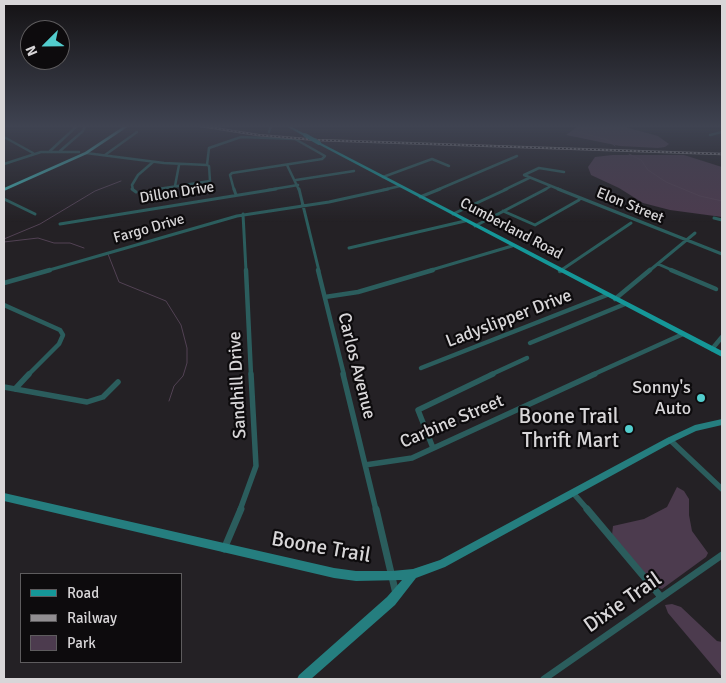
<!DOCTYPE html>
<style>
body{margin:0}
#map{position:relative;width:726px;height:683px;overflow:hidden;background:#242125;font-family:Signika,sans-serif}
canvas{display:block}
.frame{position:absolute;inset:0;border:5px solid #d8d6d8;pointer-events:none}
.legend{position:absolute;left:20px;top:573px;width:162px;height:90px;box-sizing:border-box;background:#0d0b0d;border:1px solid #5e5c5e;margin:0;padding:6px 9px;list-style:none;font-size:15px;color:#d8d6d8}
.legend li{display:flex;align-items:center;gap:10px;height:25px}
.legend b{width:25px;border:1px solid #5e5c5e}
.north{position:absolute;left:20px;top:20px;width:50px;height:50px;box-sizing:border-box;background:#0d0b0d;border:1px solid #5e5c5e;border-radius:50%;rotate:247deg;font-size:14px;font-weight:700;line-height:20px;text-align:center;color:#d8d6d8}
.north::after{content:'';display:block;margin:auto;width:18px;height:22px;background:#52cdcd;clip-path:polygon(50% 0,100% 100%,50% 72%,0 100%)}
</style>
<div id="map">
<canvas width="726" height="683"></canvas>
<div class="frame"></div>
<ul class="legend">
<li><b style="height:6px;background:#159798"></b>Road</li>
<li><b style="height:6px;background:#918e91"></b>Railway</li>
<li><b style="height:14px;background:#4c3b4e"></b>Park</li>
</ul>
<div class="north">N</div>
</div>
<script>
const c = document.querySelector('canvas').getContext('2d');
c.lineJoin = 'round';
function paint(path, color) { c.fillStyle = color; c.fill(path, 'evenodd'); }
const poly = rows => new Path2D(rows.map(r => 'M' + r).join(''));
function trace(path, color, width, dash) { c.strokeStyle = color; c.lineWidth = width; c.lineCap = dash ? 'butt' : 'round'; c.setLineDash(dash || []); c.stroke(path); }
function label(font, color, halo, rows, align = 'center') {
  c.font = font + ' Signika,sans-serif'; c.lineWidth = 4.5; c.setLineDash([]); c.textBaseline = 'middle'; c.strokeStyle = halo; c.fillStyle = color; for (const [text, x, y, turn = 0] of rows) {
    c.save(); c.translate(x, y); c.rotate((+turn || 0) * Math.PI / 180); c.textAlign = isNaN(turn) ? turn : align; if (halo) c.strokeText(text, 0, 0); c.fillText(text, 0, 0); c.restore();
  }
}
paint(poly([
 [578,126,619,126,629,128,658,136,669,144,665,147,658,148,620,146,566,135],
 [612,155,684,155,722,167,722,217,670,210,643,203,619,188,591,175,588,167,595,157],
 [677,487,684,491,689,499,689,515,692,531,708,553,706,557,662,589,656,587,612,535,613,526,644,519,667,507],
 [672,604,681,607,717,641,722,642,722,677,668,613,665,605]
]), '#4c3b4e');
trace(poly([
 [574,131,608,140,615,146],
 [629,154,641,160,648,170,666,182,700,196,722,201],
 [4,239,40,224,95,191,121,181],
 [4,242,38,238,54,243,70,243,84,248],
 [108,254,119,282,166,301,181,325,187,348,187,363,183,376,174,386,169,401]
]), '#524254', 1);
trace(poly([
 [269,132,271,126],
 [710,135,722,132],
 [4,137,33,153],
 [50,151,77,126],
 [60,151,83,131,85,126],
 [86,153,164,163,207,165],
 [105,155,137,132],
 [4,164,41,152,79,152],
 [207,165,209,148,241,137,295,139,325,156,322,159,232,173,230,175,234,190],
 [287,165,299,190],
 [383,177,432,159,449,166],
 [296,180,354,171],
 [175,186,179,165],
 [133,190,132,185,138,175,153,162],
 [152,190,210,181,209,166,207,165],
 [268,190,298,185],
 [383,190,400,186],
 [437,190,517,156],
 [504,190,529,178],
 [544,190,551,186],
 [561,190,524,175,539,168,564,172]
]), '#2b5d5d', 2.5);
trace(poly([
 [132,189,136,192],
 [234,189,236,195],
 [299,189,319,271],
 [558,189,722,254],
 [151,190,160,189],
 [420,197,440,189],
 [4,199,35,214],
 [503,211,535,225,579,200],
 [243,214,246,271],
 [453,214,507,189],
 [714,218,722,220],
 [60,224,276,189],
 [475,226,546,189],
 [349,248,465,221],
 [658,264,674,271],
 [46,271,237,216,329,202,388,189],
 [428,271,512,246],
 [560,271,631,223],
 [649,271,695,233]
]), '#2b5d5d', 3);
trace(poly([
 [246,270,251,375],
 [318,270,344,375],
 [671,270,716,289],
 [560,271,562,270],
 [4,283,50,270],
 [325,297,358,292,433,270],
 [615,299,650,270],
 [4,305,60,330,63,335,59,344,28,375],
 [530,343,625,304],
 [712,349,722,337],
 [421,368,607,295],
 [490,375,527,358],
 [592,375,683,334]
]), '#2b5d5d', 4.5);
trace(poly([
 [343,374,376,510],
 [4,387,87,402,103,397,118,382],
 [15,389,29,374],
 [670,440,722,489],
 [433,448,418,410,493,374],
 [365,465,412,458,595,374],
 [574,494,588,510],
 [240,510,256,466,251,374]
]), '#2b5d5d', 5.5);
trace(poly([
 [376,509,396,594],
 [587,509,661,597],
 [224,549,241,509],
 [544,679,722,555]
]), '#2b5d5d', 7);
paint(poly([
 [722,419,722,425,696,431,673,442,445,567,416,578,395,605,311,679,297,679,299,675,387,597,402,580,356,581,334,578,4,501,4,493,334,568,356,571,392,571,413,569,440,560,667,438,695,425,722,419]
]), '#257e7f');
paint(poly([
 [286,126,290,126,307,135,304,136,286,126],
 [319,142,722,351,722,357,318,144,317,143,319,142]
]), '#159798');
paint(poly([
 [124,126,129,126,87,154,4,191,4,188,85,152,124,126]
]), '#41aaab');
const rail = poly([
 [201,126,258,135,317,140,722,154]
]);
trace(rail, '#918e91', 2.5);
trace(rail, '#0d0b0d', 1, [2]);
trace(poly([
 [305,135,319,143]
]), '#159798', 4);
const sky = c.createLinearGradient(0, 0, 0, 222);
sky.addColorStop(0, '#141214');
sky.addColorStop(0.57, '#3f4351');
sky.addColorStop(1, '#3f435100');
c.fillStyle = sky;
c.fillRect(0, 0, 726, 222);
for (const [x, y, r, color] of [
 [701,398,5,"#52cdcd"],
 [629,429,5,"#52cdcd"]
]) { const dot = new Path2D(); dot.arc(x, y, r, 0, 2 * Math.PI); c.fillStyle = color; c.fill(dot); trace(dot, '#0d0b0d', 2); }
label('15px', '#d8d6d8', '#0d0b0d', [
 ["Dillon Drive",177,193,-9],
 ["Elon Street",630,206,22],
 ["Fargo Drive",149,229,-16],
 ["Cumberland Road",511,229,28]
]);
label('18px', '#d8d6d8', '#0d0b0d', [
 ["Ladyslipper Drive",509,319,-21],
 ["Carlos Avenue",356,366,76],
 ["Sandhill Drive",238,385,-93],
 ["Carbine Street",452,422,-23]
]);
label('18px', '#d8d6d8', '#0d0b0d', [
 ["Sonny's",691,388],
 ["Auto",691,409]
], 'right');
label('21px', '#d8d6d8', '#0d0b0d', [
 ["Boone Trail",619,417],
 ["Thrift Mart",619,441]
], 'right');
label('21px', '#d8d6d8', '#0d0b0d', [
 ["Boone Trail",321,548,10],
 ["Dixie Trail",623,603,-35]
]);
</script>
